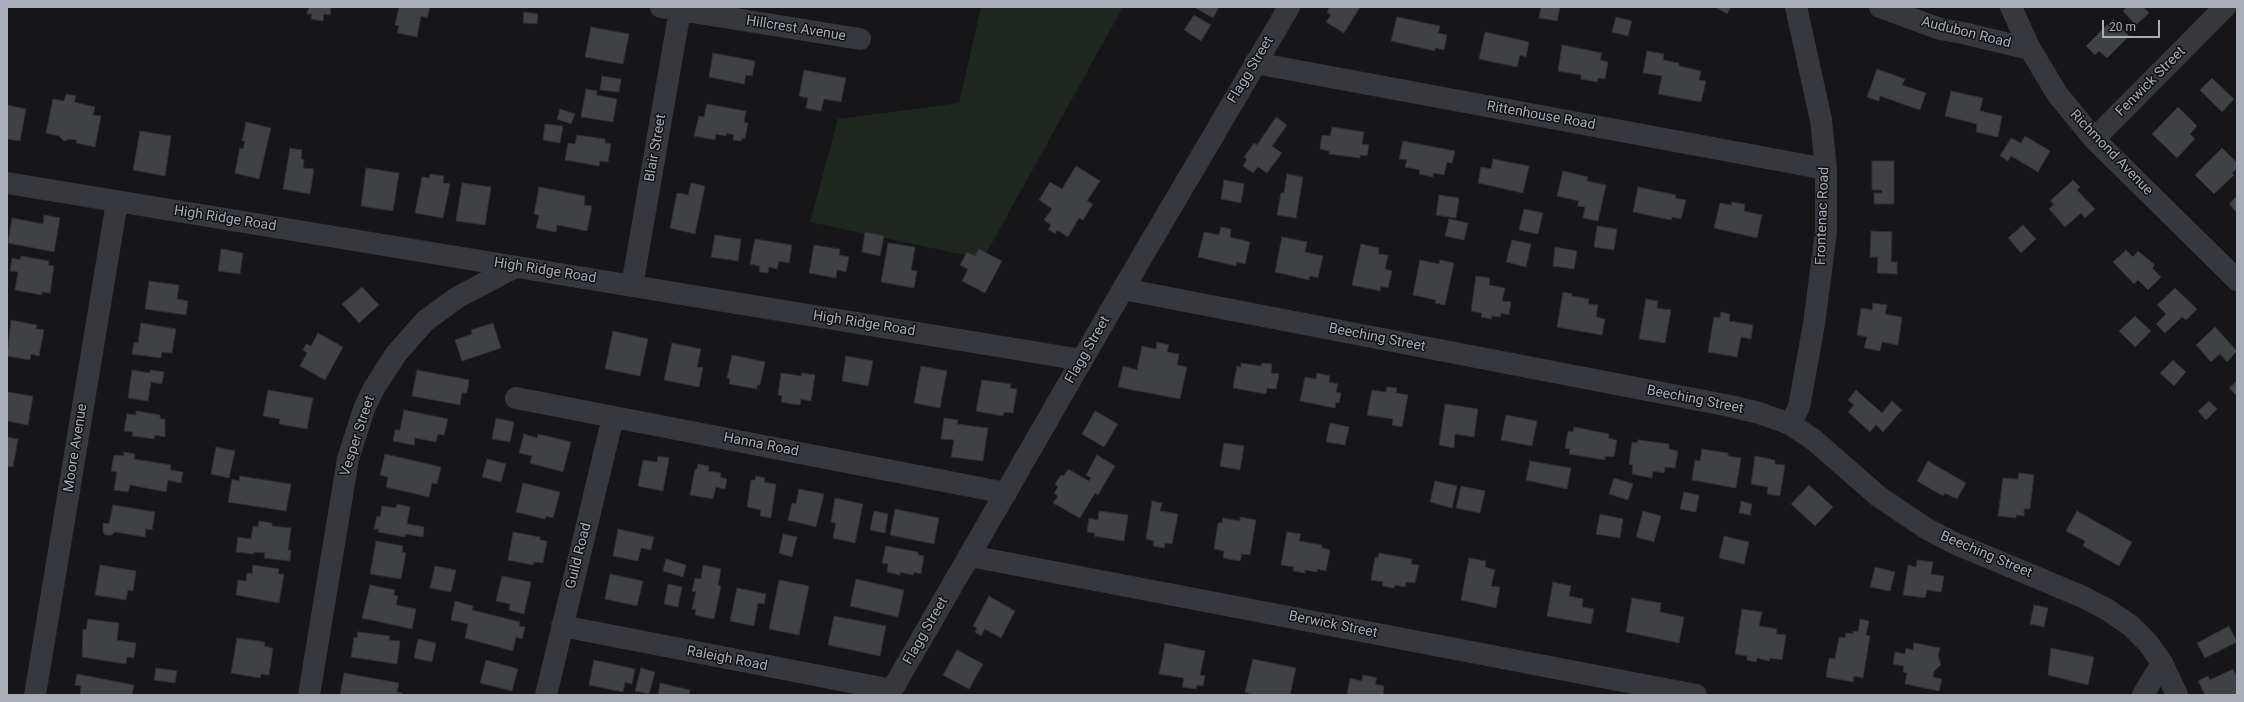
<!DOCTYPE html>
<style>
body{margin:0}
#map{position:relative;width:2244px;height:702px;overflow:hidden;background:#161618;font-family:Roboto,sans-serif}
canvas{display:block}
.frame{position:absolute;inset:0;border:8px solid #a8adb8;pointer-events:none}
.scale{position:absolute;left:2102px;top:20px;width:58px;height:18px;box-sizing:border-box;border:2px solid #a8adb8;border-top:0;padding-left:5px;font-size:12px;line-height:14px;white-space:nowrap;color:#a8adb8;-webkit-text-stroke:3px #111113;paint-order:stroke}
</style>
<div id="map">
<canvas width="2244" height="702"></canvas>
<div class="frame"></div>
<div class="scale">20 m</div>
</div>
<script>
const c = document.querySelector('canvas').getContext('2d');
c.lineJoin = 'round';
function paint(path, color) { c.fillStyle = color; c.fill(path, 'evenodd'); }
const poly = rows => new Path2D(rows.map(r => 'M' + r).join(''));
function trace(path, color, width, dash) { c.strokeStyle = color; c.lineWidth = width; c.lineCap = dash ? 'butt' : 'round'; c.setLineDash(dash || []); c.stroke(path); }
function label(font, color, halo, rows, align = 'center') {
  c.font = font + ' Roboto,sans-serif'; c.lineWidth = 3; c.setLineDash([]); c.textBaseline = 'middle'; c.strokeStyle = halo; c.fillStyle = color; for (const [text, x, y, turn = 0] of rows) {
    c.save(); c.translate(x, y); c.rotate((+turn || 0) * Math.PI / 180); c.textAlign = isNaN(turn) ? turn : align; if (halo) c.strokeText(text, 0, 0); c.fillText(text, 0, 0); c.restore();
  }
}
paint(poly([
 [981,7,1123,7,983,259,810,222,838,119,959,103]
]), '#1e261f');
const building = poly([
 [309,7,331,7,330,15,324,14,323,21,311,19,312,14,307,14,309,7],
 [399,7,430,7,427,18,421,16,417,37,397,33,399,26,395,25,399,7],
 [1194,7,1219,7,1213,18,1194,7],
 [1330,7,1360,7,1344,33,1326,22,1331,15,1327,12,1330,7],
 [1541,7,1560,7,1557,21,1539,18,1541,7],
 [1716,7,1731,7,1727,14,1716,7],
 [2127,7,2143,7,2149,13,2136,25,2123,11,2127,7],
 [524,12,538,14,537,24,523,23,524,12],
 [1194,15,1211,25,1201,41,1184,30,1194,15],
 [1397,17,1440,26,1438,33,1447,35,1444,50,1435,48,1435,51,1391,41,1397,17],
 [1616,17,1632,21,1628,36,1612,32,1616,17],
 [2113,19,2129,36,2107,58,2099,51,2095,55,2086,46,2113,19],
 [591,27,629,34,623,64,585,57,591,27],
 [1485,32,1529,42,1526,57,1520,55,1517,67,1479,59,1485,32],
 [1562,45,1602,53,1600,60,1608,62,1605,79,1598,78,1597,82,1581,79,1581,75,1558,71,1562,45],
 [1647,51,1664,54,1663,60,1679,63,1679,66,1701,71,1699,80,1706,81,1701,102,1658,94,1662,76,1643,73,1647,51],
 [713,53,755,61,752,76,746,75,744,84,709,77,713,53],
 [1877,69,1905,79,1902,85,1926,93,1920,110,1880,96,1879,101,1867,97,1877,69],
 [804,70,846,78,841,102,824,99,821,111,806,108,808,98,799,96,804,70],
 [602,76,621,79,619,92,600,90,602,76],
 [2212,78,2234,99,2222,112,2200,90,2212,78],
 [586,89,597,91,596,95,617,99,613,122,581,117,586,89],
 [1951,91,1983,98,1980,111,2002,116,1998,137,1976,132,1977,124,1945,116,1951,91],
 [66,94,76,96,74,102,95,107,93,115,101,116,95,147,76,143,77,140,70,139,64,141,59,136,46,133,53,99,64,101,66,94],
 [707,104,746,111,744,122,748,123,745,139,742,138,741,141,733,140,734,135,727,133,726,136,716,134,715,140,694,136,699,116,704,117,707,104],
 [7,105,26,109,20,141,7,139,7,105],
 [2178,107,2197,126,2190,134,2195,139,2177,158,2152,134,2178,107],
 [560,109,575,114,571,124,557,119,560,109],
 [1276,117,1287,125,1272,146,1282,153,1267,173,1258,167,1253,173,1243,166,1247,159,1244,157,1254,143,1257,145,1276,117],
 [246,122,271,128,259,179,235,173,240,148,243,149,245,141,242,141,246,122],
 [545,124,563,126,560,143,543,140,545,124],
 [1332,127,1364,132,1362,144,1369,145,1367,156,1360,155,1360,158,1329,154,1329,151,1320,149,1322,135,1330,136,1332,127],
 [140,131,171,136,165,176,133,170,140,131],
 [577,135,605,139,605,143,611,144,608,162,600,161,599,166,565,160,568,143,575,144,577,135],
 [2025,136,2050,151,2038,172,2011,156,2008,161,2000,156,2011,138,2021,143,2025,136],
 [1403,141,1455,151,1452,163,1447,162,1444,175,1433,173,1433,177,1419,174,1420,170,1405,167,1407,160,1399,159,1403,141],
 [290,148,302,150,301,159,304,160,303,168,314,169,310,194,283,189,290,148],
 [2222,148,2237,163,2237,168,2232,173,2234,175,2214,194,2195,175,2222,148],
 [1493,159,1529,166,1523,193,1478,183,1481,167,1491,169,1493,159],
 [1872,161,1894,161,1894,204,1874,204,1874,193,1882,193,1882,190,1872,190,1872,161],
 [1076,166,1100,181,1087,201,1093,204,1083,220,1079,218,1068,237,1057,230,1055,234,1048,229,1051,225,1044,220,1052,209,1039,200,1050,182,1062,189,1076,166],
 [366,168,399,173,393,211,361,206,366,168],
 [1563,171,1588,177,1587,181,1606,185,1598,221,1583,218,1585,207,1577,206,1579,201,1557,196,1563,171],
 [430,174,444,176,443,183,450,184,443,218,415,213,422,177,429,178,430,174],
 [1287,174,1303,177,1296,218,1277,215,1281,193,1284,193,1287,174],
 [1224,180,1244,184,1241,203,1221,199,1224,180],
 [2073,180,2080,187,2077,190,2095,209,2085,218,2081,213,2065,227,2049,209,2054,204,2050,201,2073,180],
 [462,183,491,187,485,225,456,221,462,183],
 [691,183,705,186,695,234,670,228,677,193,688,195,691,183],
 [539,187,585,196,584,205,592,206,587,231,557,225,556,232,536,228,539,215,534,214,539,187],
 [1638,187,1676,195,1675,198,1686,200,1681,219,1672,217,1671,220,1633,212,1638,187],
 [1439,195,1459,198,1456,218,1436,215,1439,195],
 [2237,196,2237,213,2229,204,2237,196],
 [1732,202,1745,204,1744,211,1762,215,1757,238,1714,228,1720,203,1731,205,1732,202],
 [1524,209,1543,213,1538,234,1519,230,1524,209],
 [44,215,60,218,54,252,8,243,12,218,43,224,44,215],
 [1449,219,1468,223,1464,240,1445,236,1449,219],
 [2023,225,2036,239,2021,253,2008,238,2023,225],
 [1597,226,1617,229,1614,250,1594,247,1597,226],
 [1221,227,1231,229,1230,237,1250,242,1245,264,1237,262,1236,266,1198,257,1204,232,1219,235,1221,227],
 [1871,231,1892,232,1891,262,1897,262,1897,274,1877,273,1878,257,1870,257,1871,231],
 [865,232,884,236,880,256,862,252,865,232],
 [715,235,741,239,738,261,711,257,715,235],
 [1282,237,1307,242,1305,252,1323,256,1318,278,1310,276,1309,280,1275,272,1282,237],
 [755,239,792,245,789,263,779,261,777,269,769,267,768,273,759,272,760,266,750,264,755,239],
 [1512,240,1531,244,1526,267,1506,262,1512,240],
 [888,243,915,247,911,270,917,271,914,288,881,282,888,243],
 [1361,244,1379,248,1378,254,1388,255,1385,269,1392,271,1388,288,1381,286,1380,291,1352,285,1361,244],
 [814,245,840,249,839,255,849,257,846,272,837,270,836,278,809,273,814,245],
 [1555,247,1577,251,1574,269,1553,266,1555,247],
 [221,249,243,253,240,274,218,271,221,249],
 [979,249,1002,261,985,293,962,281,968,269,960,265,967,252,975,256,979,249],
 [2126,250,2133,257,2138,251,2155,265,2152,268,2161,277,2148,290,2138,280,2134,284,2113,262,2126,250],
 [21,256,49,261,48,265,54,266,50,293,42,292,42,295,15,290,18,272,10,271,12,258,20,260,21,256],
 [1420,260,1439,264,1440,260,1454,263,1445,305,1435,303,1436,300,1413,295,1420,260],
 [1476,276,1490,278,1489,285,1505,288,1502,301,1511,302,1509,315,1501,313,1500,317,1492,316,1491,319,1481,317,1482,313,1471,311,1476,276],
 [149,281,179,285,177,299,188,301,186,315,145,309,149,281],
 [362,287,379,305,359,323,342,304,362,287],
 [2175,288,2197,309,2186,320,2182,317,2165,333,2156,324,2166,314,2157,305,2175,288],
 [1563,292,1572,294,1572,296,1589,299,1588,304,1598,305,1596,317,1605,319,1602,335,1557,327,1563,292],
 [1646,299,1658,301,1657,308,1671,310,1665,343,1639,339,1646,299],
 [1873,303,1887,305,1885,314,1902,317,1898,345,1882,342,1880,351,1864,348,1867,337,1857,335,1861,308,1872,310,1873,303],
 [1721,312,1730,314,1729,321,1753,325,1751,339,1741,337,1737,357,1708,352,1714,317,1720,318,1721,312],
 [2135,316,2151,331,2135,347,2119,331,2135,316],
 [11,320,37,325,36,329,44,330,39,356,31,354,30,360,7,356,11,320],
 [141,323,176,329,172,353,162,352,161,358,132,354,134,342,138,343,141,323],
 [493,323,501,348,462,361,455,340,472,334,471,330,493,323],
 [2215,327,2237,351,2227,362,2220,354,2211,362,2196,345,2215,327],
 [613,331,648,339,640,376,605,369,613,331],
 [318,333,343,347,325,380,300,366,307,353,303,350,306,344,311,346,318,333],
 [1157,342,1169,345,1167,352,1179,354,1177,365,1187,367,1180,399,1118,387,1123,366,1137,370,1142,346,1156,349,1157,342],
 [672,343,701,349,697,367,703,368,699,387,664,380,672,343],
 [732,355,765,362,760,385,757,385,757,389,729,384,730,379,727,378,732,355],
 [846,356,873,361,868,386,842,381,846,356],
 [2173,360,2186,372,2174,386,2160,373,2173,360],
 [1241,363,1261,366,1262,363,1272,364,1271,373,1279,374,1276,389,1267,388,1266,394,1233,388,1237,366,1241,367,1241,363],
 [921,366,947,371,940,408,914,403,921,366],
 [132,370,150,373,150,370,164,372,162,384,151,382,148,401,128,398,132,370],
 [417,370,469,380,467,393,462,393,460,405,412,396,417,370],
 [781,373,802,376,802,373,815,375,811,401,801,399,800,405,781,402,782,396,778,395,781,373],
 [1317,373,1330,376,1329,382,1338,384,1336,392,1341,393,1339,403,1336,402,1335,408,1300,401,1305,377,1316,379,1317,373],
 [982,380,1011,384,1010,388,1017,389,1013,413,1004,412,1003,416,976,411,982,380],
 [2237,381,2237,396,2229,388,2237,381],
 [1387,387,1397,388,1396,393,1408,395,1402,427,1392,425,1393,419,1367,415,1372,390,1386,392,1387,387],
 [268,390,313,398,307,429,279,424,280,419,263,416,268,390],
 [1856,390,1882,413,1892,401,1902,410,1883,432,1876,425,1870,432,1848,412,1854,405,1848,400,1856,390],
 [7,392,33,396,28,425,7,421,7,392],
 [2209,401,2217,409,2206,420,2198,411,2209,401],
 [1445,404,1478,409,1474,437,1455,434,1454,448,1439,445,1445,404],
 [404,410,448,419,444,435,438,434,436,442,415,438,414,445,393,441,395,430,400,430,404,410],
 [136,411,160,415,160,419,165,419,165,437,155,435,154,439,132,436,133,432,124,431,127,414,136,415,136,411],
 [1095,411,1118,424,1104,447,1082,434,1095,411],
 [1506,415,1537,421,1532,446,1501,440,1506,415],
 [496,418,514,422,510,442,492,439,496,418],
 [944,418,958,420,957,424,988,428,983,461,951,457,954,440,941,439,944,418],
 [1330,423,1349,427,1345,445,1326,442,1330,423],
 [1574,427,1609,434,1608,438,1617,440,1614,457,1605,456,1605,460,1569,454,1570,449,1565,448,1568,431,1573,432,1574,427],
 [524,434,537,438,538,434,571,442,563,472,530,463,532,456,519,453,524,434],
 [7,437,18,439,13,467,7,466,7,437],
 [1638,440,1669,444,1669,449,1678,451,1675,468,1665,467,1664,473,1653,471,1652,478,1632,474,1633,465,1629,464,1632,442,1637,443,1638,440],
 [1224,443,1244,446,1240,470,1220,466,1224,443],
 [216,447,235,451,229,478,211,474,216,447],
 [1702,449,1728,453,1728,456,1741,458,1736,488,1692,480,1695,460,1700,461,1702,449],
 [124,452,135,454,134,459,171,465,170,470,183,472,181,483,168,480,166,492,130,485,128,492,114,490,117,472,111,471,114,455,124,456,124,452],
 [385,454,441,467,437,484,432,483,429,497,386,487,388,477,380,475,385,454],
 [1097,455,1115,466,1098,495,1095,493,1080,518,1053,503,1058,496,1054,493,1058,487,1055,484,1061,475,1064,476,1068,469,1089,481,1091,478,1086,475,1097,455],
 [658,456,669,458,663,491,638,486,643,460,657,462,658,456],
 [1755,456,1775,460,1775,464,1785,465,1780,496,1767,494,1768,487,1751,484,1755,456],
 [487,459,506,464,501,482,482,477,487,459],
 [1530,461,1571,468,1567,489,1526,480,1530,461],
 [1928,461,1966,483,1957,499,1945,493,1943,496,1917,481,1928,461],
 [698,464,709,466,708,471,721,473,720,477,727,479,725,489,716,487,713,499,690,495,695,469,697,469,698,464],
 [2019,473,2034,475,2030,509,2024,509,2024,516,2016,515,2016,518,1998,516,2003,478,2018,479,2019,473],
 [240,476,291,484,286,511,228,502,232,479,239,481,240,476],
 [756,476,765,478,764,482,776,484,771,518,760,516,761,510,747,507,751,480,755,480,756,476],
 [1614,478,1633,484,1628,500,1609,494,1614,478],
 [1435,481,1457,486,1452,508,1430,502,1435,481],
 [523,483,560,492,553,518,546,516,545,519,516,512,523,483],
 [1809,485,1833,507,1815,526,1791,504,1809,485],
 [1461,486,1485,491,1480,513,1456,508,1461,486],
 [799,489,824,494,816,527,788,520,792,503,796,504,799,489],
 [1684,492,1699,495,1696,512,1680,509,1684,492],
 [835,498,863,504,855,543,833,538,836,523,831,522,835,498],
 [1152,501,1162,503,1160,511,1178,514,1172,544,1165,543,1164,548,1153,546,1154,541,1146,539,1152,501],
 [1741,501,1752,504,1750,515,1739,513,1741,501],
 [397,504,410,507,407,524,424,527,423,537,405,534,405,537,378,532,379,529,374,529,377,516,380,517,382,506,396,508,397,504],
 [113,505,155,512,152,530,146,529,145,537,115,532,112,535,105,535,103,532,103,523,109,524,113,505],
 [895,509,939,518,934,544,890,535,895,509],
 [874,511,888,514,885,533,870,530,874,511],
 [1099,511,1128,515,1124,541,1094,536,1095,533,1087,532,1089,518,1098,520,1099,511],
 [1643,511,1661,516,1654,542,1636,537,1643,511],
 [2077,511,2132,542,2119,566,2083,546,2085,541,2066,531,2077,511],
 [1600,514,1623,519,1620,538,1596,534,1600,514],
 [1240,517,1256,520,1250,555,1242,554,1240,561,1223,558,1224,551,1214,549,1218,523,1222,523,1223,518,1240,521,1240,517],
 [259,521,272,523,272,526,291,528,288,550,291,550,290,561,264,558,265,553,254,552,254,554,236,552,238,537,251,539,253,526,258,527,259,521],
 [618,529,654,537,651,550,641,548,638,561,613,556,618,529],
 [513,532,540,537,540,540,547,541,543,563,534,562,533,565,508,560,513,532],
 [1287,532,1301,534,1299,541,1322,545,1322,548,1330,550,1326,571,1317,569,1317,572,1305,570,1305,573,1293,571,1294,567,1281,565,1287,532],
 [783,534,797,537,792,557,779,553,783,534],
 [1724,536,1749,542,1744,564,1719,558,1724,536],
 [376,541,403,546,402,552,406,553,401,579,370,574,376,541],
 [886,546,918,552,918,555,924,556,921,574,914,572,913,575,900,572,900,575,887,572,888,564,882,563,886,546],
 [1379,553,1412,559,1411,564,1419,565,1415,583,1406,582,1405,587,1395,585,1394,588,1382,586,1383,582,1371,580,1375,557,1378,558,1379,553],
 [1469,558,1486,561,1485,567,1495,570,1491,586,1500,587,1496,608,1461,600,1469,558],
 [666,559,686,565,683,577,663,571,666,559],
 [1917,560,1933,562,1931,574,1944,576,1941,592,1927,590,1925,598,1903,595,1908,565,1916,567,1917,560],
 [100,565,136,571,133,591,128,590,126,600,95,595,100,565],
 [253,565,279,569,278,574,284,574,279,603,236,595,238,580,246,581,247,573,252,574,253,565],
 [703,565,721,569,718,585,721,586,714,619,695,615,696,609,692,609,696,592,692,591,695,578,701,579,703,565],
 [435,566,456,570,451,592,430,588,435,566],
 [1875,567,1895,572,1890,591,1870,587,1875,567],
 [610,574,643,581,637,606,605,599,610,574],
 [502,576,531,582,524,614,509,610,510,604,496,601,502,576],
 [856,579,904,590,898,617,850,606,856,579],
 [779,580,809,586,799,635,769,629,779,580],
 [1553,582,1571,586,1569,596,1583,599,1582,607,1594,609,1591,624,1547,616,1553,582],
 [668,584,682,587,678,607,664,604,668,584],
 [370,585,395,590,394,595,398,596,396,605,416,609,412,629,362,618,370,585],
 [737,588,766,594,764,604,758,603,754,626,730,621,737,588],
 [989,596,1015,611,1001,638,985,629,981,636,975,632,977,628,973,626,989,596],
 [1632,598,1661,603,1660,612,1684,617,1679,643,1626,632,1632,598],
 [455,601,473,606,472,610,520,622,519,626,525,627,522,639,516,637,513,651,465,638,468,624,451,620,455,601],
 [2034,605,2048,608,2044,627,2030,624,2034,605],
 [1742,609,1762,612,1759,626,1777,629,1776,634,1786,635,1782,660,1770,658,1769,661,1757,658,1756,662,1747,660,1747,656,1735,654,1742,609],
 [834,616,886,626,880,656,828,645,834,616],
 [88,619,119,623,117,640,136,643,134,658,127,657,126,664,82,657,83,629,86,630,88,619],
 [1860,619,1869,621,1866,635,1870,636,1863,678,1854,676,1853,682,1826,677,1829,658,1835,659,1839,637,1845,638,1846,633,1853,634,1853,631,1858,632,1860,619],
 [2229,626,2237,642,2205,658,2197,643,2229,626],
 [358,632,390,636,389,640,400,641,397,664,351,657,354,637,357,638,358,632],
 [237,638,265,642,264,646,273,648,269,675,261,674,260,678,231,673,237,638],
 [418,639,436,643,432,662,414,658,418,639],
 [1165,643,1205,651,1200,675,1205,676,1203,686,1197,685,1196,689,1182,687,1184,678,1159,674,1165,643],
 [1914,643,1940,648,1938,656,1941,665,1934,671,1933,677,1942,679,1939,691,1905,684,1907,673,1903,672,1904,666,1893,664,1895,652,1905,654,1906,648,1913,650,1914,643],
 [2051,648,2094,657,2088,685,2048,675,2051,648],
 [957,650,983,664,969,689,943,675,957,650],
 [1253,659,1296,668,1290,695,1254,695,1245,692,1253,659],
 [486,660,518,669,512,691,480,683,486,660],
 [594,660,635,669,632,684,625,682,623,692,589,685,594,660],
 [156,668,177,671,175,683,154,680,156,668],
 [641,668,655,672,649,694,635,691,641,668],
 [2233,669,2237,677,2237,695,2205,695,2198,681,2208,676,2210,680,2233,669],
 [344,673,399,683,397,692,402,693,402,695,340,695,344,673],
 [77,674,134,685,132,695,80,695,81,686,75,685,77,674],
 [1363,675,1377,678,1375,684,1384,686,1383,695,1347,695,1350,678,1362,681,1363,675],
 [660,683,690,690,689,695,658,695,660,683]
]);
paint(building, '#404145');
trace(building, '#303034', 1);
trace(poly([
 [661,7,860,39],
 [1880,7,1940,29,1963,33,2030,49],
 [2011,7,2030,49,2058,95,2094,139,2237,280],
 [1255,63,1826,169],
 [2094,139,2225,7],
 [7,183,1082,360],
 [632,286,680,10],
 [1123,289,1730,406,1759,413,1790,424,1814,440,1878,496,1927,529,1954,543,2081,596,2108,610,2131,626,2148,643,2162,663,2177,695],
 [516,398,1006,493],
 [1790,424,1799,407,1814,324,1826,232,1826,169,1821,120,1796,7],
 [970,556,1696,695],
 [562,626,892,690],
 [35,695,117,202],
 [309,695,348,459,364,409,373,390,396,354,425,321,458,297,515,267],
 [546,695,613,417],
 [889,695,1123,289,1289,7],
 [2143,695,2162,663]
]), '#37383d', 22);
label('14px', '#a8adb8', '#111113', [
 ["Hillcrest Avenue",796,29,9],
 ["Audubon Road",1966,33,14],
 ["Flagg Street",1251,70,-59],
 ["Fenwick Street",2151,82,-45],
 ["Rittenhouse Road",1541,116,10],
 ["Blair Street",656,148,-80],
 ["Richmond Avenue",2111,153,46],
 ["Frontenac Road",1823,216,-88],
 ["High Ridge Road",225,219,9],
 ["High Ridge Road",545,271,9],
 ["High Ridge Road",864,324,9],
 ["Beeching Street",1377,338,11],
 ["Flagg Street",1088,350,-60],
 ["Beeching Street",1695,400,11],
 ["Vesper Street",358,436,-72],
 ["Hanna Road",761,445,11],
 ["Moore Avenue",76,448,-81],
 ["Beeching Street",1986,555,23],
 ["Guild Road",579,556,-76],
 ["Berwick Street",1333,625,11],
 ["Flagg Street",926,631,-60],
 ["Raleigh Road",727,659,11]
]);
</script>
